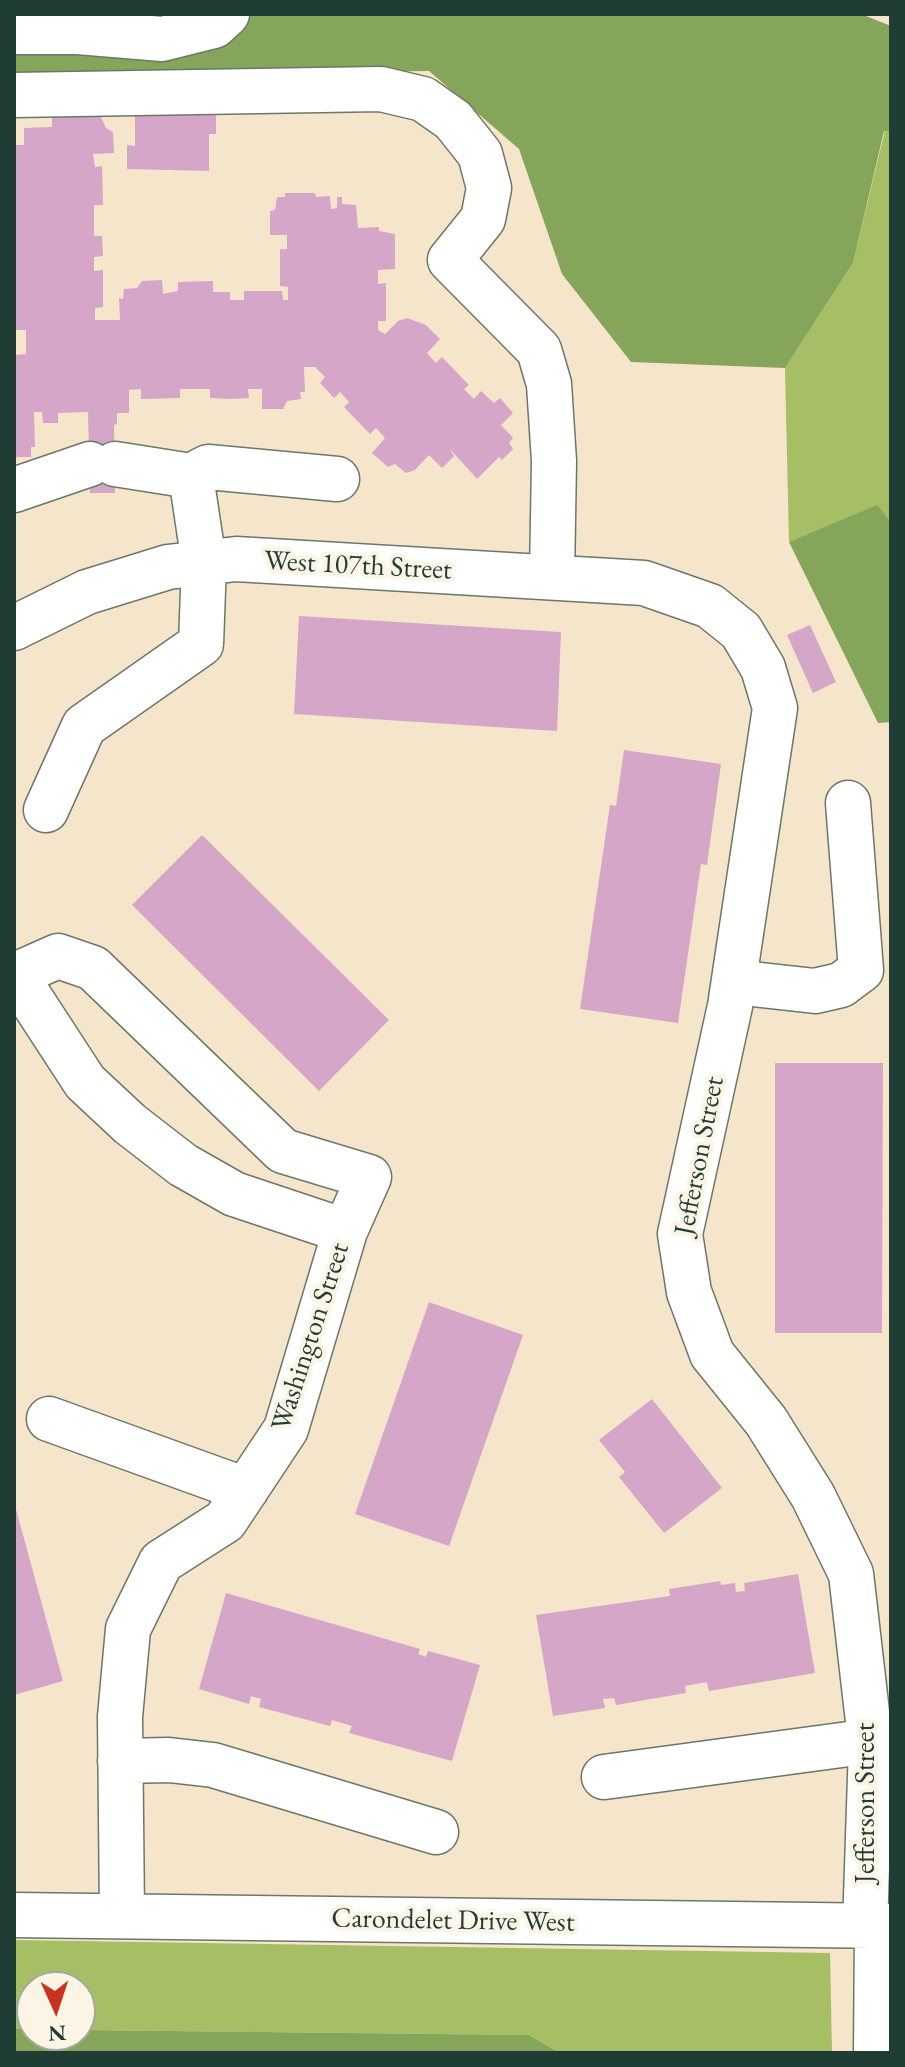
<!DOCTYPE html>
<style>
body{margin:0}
#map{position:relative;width:905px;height:2067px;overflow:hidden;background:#f5e5cb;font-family:"EB Garamond",serif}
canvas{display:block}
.frame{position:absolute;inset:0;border:16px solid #1f3d34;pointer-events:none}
.north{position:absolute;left:16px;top:1971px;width:80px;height:80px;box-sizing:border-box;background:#fcf5e5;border:2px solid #a4ab9e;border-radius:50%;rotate:177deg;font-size:22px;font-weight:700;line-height:32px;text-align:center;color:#1f3d34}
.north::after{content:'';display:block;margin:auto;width:28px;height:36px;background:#c8321e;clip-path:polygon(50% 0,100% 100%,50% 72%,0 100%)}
</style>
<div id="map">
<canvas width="905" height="2067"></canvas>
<div class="frame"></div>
<div class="north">N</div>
</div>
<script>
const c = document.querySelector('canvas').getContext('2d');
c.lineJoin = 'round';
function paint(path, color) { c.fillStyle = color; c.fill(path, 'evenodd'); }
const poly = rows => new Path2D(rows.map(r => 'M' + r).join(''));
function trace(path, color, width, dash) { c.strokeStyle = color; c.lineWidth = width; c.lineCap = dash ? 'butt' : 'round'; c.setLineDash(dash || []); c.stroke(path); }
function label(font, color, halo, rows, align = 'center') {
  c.font = font + ' "EB Garamond",serif'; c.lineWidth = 8; c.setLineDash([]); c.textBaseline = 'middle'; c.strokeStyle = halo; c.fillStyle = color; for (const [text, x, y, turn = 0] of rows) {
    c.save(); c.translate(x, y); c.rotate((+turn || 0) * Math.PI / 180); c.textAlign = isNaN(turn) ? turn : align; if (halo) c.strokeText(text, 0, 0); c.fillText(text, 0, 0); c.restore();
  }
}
paint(poly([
 [885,130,891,131,891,522,877,506,789,542,785,368,853,263],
 [14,1940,830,1953,832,2053,560,2053,529,2035,80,2030,80,1987,32,1987,32,2029,14,2029]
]), '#a6be64');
paint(poly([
 [14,14,861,14,891,26,891,131,884,131,853,263,785,368,631,362,562,274,519,149,429,71,14,76],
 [877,505,891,522,891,722,878,723,789,542],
 [14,2029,32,2029,32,2035,80,2035,80,2030,529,2035,560,2053,14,2053]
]), '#84a55a');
paint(poly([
 [135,108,216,111,216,134,209,134,209,171,127,169,127,145,135,146],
 [96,111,96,116,100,115,106,128,113,132,114,153,93,154,95,167,102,166,103,205,94,205,94,236,102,236,103,256,94,257,94,271,103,270,103,307,95,308,95,320,120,320,119,298,123,299,124,289,137,288,142,281,162,280,163,294,178,291,178,282,213,281,213,292,230,292,230,300,244,300,244,291,282,291,283,300,288,300,288,287,280,286,280,249,287,249,287,235,270,235,270,211,275,210,277,197,285,197,285,193,315,193,316,197,330,196,331,209,337,208,337,197,342,197,342,204,356,205,358,228,379,227,379,231,395,234,395,269,378,270,378,284,386,283,386,321,378,321,378,330,385,334,398,321,407,318,426,325,440,339,427,353,436,363,442,357,469,385,464,389,474,399,481,391,494,403,500,398,513,413,501,425,513,438,509,443,513,449,502,460,499,457,477,479,450,449,454,456,442,468,429,455,415,470,406,473,395,464,388,467,372,453,385,438,376,428,370,434,344,407,349,402,340,392,334,398,320,383,325,377,315,367,304,367,305,392,300,392,301,399,287,401,283,409,262,409,262,389,248,389,249,398,229,399,210,398,210,389,180,389,180,398,141,399,141,389,129,390,129,413,117,413,117,424,114,425,115,493,90,493,88,412,58,413,58,423,43,423,42,412,34,412,35,447,31,447,31,457,17,457,14,462,14,355,26,354,26,330,14,330,14,145,24,145,24,128,52,127,52,114],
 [299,616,561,632,557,731,294,714],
 [810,625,836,682,813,693,787,635],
 [624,750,721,764,707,865,701,864,678,1023,580,1009,610,805,616,806],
 [202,835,389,1020,319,1091,132,905],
 [775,1063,883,1063,882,1333,775,1333],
 [429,1302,523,1335,449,1546,355,1514],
 [652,1399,722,1488,664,1533,619,1477,625,1472,599,1440],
 [14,1502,63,1681,14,1695],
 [798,1574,815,1673,709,1691,707,1682,685,1686,686,1693,616,1705,614,1698,603,1699,605,1708,553,1716,536,1615,670,1596,669,1589,720,1581,721,1585,735,1583,736,1592,745,1591,744,1583],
 [226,1593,420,1649,418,1654,426,1657,428,1651,480,1665,452,1761,349,1733,352,1726,332,1720,330,1726,259,1707,261,1699,251,1696,249,1704,199,1689]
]), '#d6a6c9');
const minor = poly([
 [14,32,78,32,162,39,214,26,227,14],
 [14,95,381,89,423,99,453,120,480,154,489,188,483,219,450,260,539,350,549,384,554,461,552,577],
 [115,464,191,476],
 [14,490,90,464],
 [14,628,87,592,168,567,236,559,644,583,710,606,741,631,763,668,775,708,730,1006,680,1234,689,1292,712,1354,766,1421,813,1496,851,1574,871,1747,865,1927],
 [46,810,84,726,201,644,204,563,191,476,208,467,337,479],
 [14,973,85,1082,130,1124,183,1165,234,1194,345,1231,286,1429,225,1521,161,1562,128,1629,120,1717,122,1916],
 [15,975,58,956,93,968,283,1151,369,1177,345,1231],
 [734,982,815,991,841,985,861,970,848,803],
 [49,1419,246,1490],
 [120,1761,169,1760,213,1765,436,1832],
 [604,1777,871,1741],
 [14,1915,891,1926],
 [876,2053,877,1927]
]);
trace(minor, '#6a7869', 47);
trace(minor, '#fff', 44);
label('28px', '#1f3d34', '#fcf5e5', [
 ["West 107th Street",358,566,3],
 ["Jefferson Street",700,1156,-79],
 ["Washington Street",311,1337,-72],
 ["Jefferson Street",866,1803,-90],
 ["Carondelet Drive West",453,1921,1]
]);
</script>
